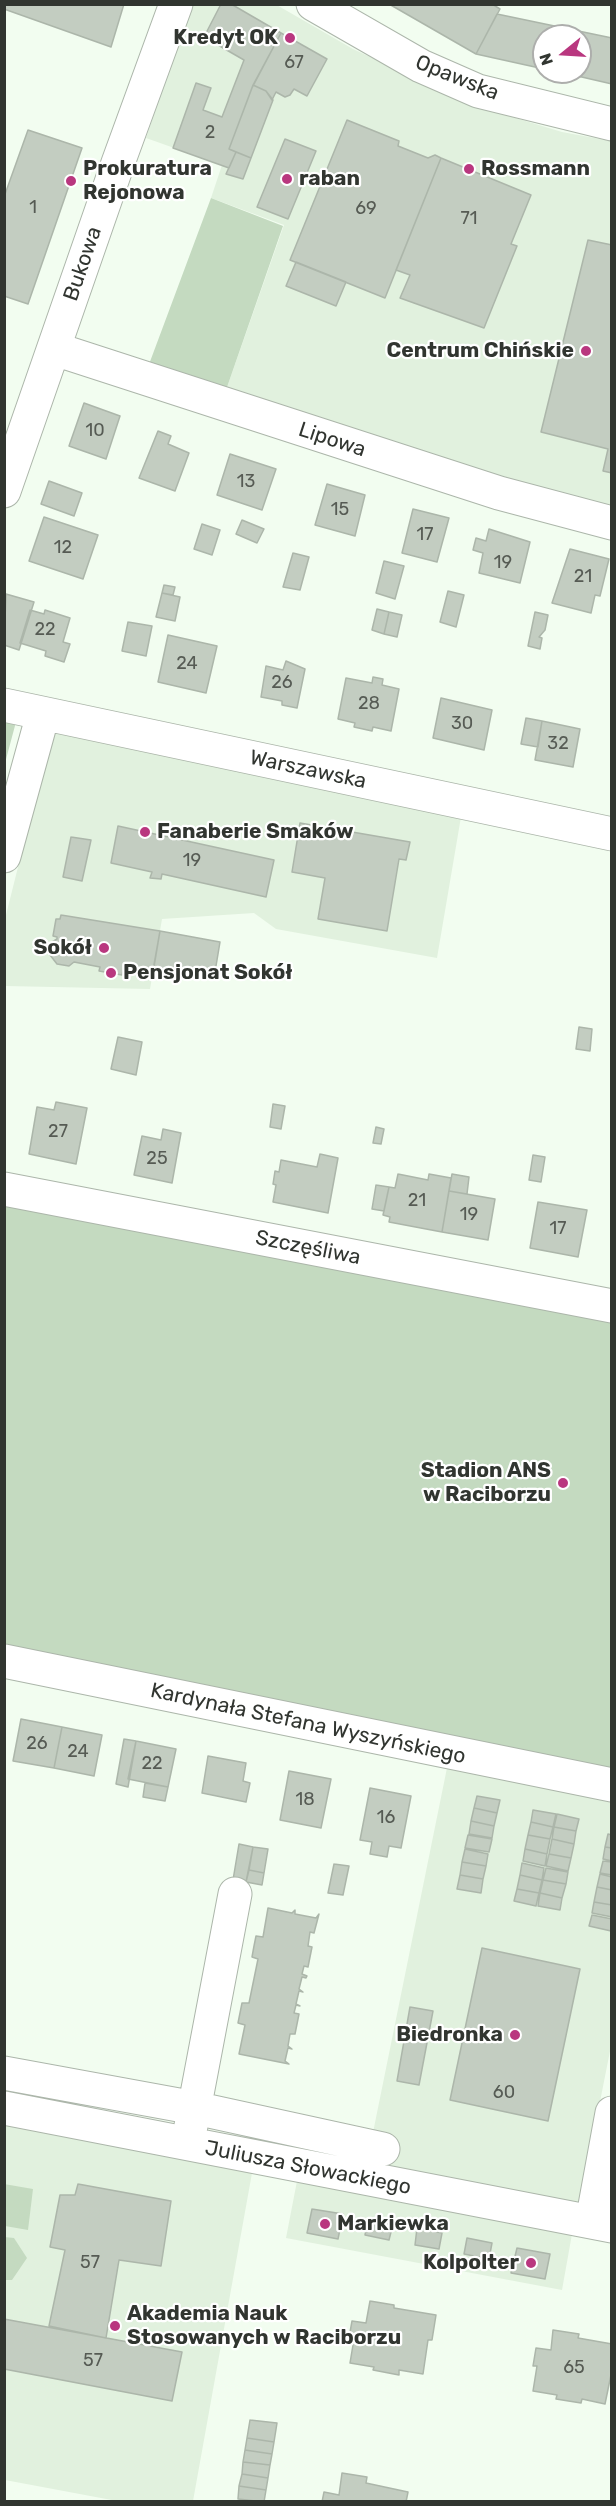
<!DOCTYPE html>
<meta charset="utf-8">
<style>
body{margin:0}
#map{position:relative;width:616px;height:2506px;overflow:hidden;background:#f2fdf0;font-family:Rubik,sans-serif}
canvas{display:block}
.frame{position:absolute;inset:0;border:6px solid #313530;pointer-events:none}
.north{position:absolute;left:532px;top:24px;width:60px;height:60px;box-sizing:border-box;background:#fff;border:2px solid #adaeac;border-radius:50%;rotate:252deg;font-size:16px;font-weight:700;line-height:24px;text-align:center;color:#313530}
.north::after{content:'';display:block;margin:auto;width:21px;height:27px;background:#b9377f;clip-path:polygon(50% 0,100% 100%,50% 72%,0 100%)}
</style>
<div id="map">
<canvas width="616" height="2506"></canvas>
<div class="frame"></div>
<div class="north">N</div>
</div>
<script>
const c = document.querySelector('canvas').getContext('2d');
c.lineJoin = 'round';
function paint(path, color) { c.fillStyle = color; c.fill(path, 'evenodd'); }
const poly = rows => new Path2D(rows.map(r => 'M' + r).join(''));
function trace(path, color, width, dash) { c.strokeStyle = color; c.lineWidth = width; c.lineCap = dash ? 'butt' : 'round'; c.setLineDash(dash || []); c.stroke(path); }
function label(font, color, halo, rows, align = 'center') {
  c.font = font + ' Rubik,sans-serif'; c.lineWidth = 4.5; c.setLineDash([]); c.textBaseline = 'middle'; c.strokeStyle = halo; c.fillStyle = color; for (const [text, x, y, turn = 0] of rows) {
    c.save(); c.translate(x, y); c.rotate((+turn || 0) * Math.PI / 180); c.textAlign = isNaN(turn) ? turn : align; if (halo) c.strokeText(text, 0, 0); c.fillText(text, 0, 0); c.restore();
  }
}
paint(poly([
 [275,4,353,49,476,106,562,132,611,141,611,509,532,490,225,393,284,225,211,198,222,165,146,138,191,5],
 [52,731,462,811,437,958,276,929,254,913,162,919,150,989,5,986,5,919],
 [449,1758,611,1791,611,2046,580,2203,367,2162],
 [4,2123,252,2173,193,2501,117,2501,5,2480],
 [297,2181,572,2234,562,2290,286,2238]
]), '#e1f1de');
paint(poly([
 [211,198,283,226,225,393,148,367],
 [5,719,16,722,5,763],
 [4,1200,611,1318,611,1769,5,1646],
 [4,2184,33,2189,28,2230,5,2226],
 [4,2237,14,2238,27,2258,12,2280,5,2280]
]), '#c4dac0');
const building = poly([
 [5,4,124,4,111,47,4,9,5,4],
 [221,4,231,4,281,33,252,88,229,149,236,152,229,168,173,148,196,83,211,88,203,110,222,117,244,60,204,37,221,4],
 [389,4,492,4,500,9,476,54,389,4],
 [497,14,612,38,612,84,560,72,580,72,580,36,544,36,544,69,476,54,497,14],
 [281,33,327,59,307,96,294,89,290,95,285,97,276,92,272,100,266,91,253,85,281,33],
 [253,85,266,91,273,100,251,158,229,149,253,85],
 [347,120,399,141,398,146,428,158,435,155,441,158,385,298,290,260,347,120],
 [28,130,82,148,28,304,4,296,4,197,28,130],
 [285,139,316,151,288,219,257,207,285,139],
 [236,152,251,158,243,179,226,174,236,152],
 [441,158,531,195,511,244,517,246,484,328,400,298,410,275,396,270,441,158],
 [588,240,612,245,612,473,603,471,608,449,541,432,588,240],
 [296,262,346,282,336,306,286,286,296,262],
 [84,403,120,416,106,459,69,446,84,403],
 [158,431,171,436,168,444,189,453,175,491,139,478,158,431],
 [230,454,276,469,262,510,217,495,230,454],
 [49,481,82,493,74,516,41,504,49,481],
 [327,484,365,495,355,536,315,525,327,484],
 [413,509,449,518,437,562,402,553,413,509],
 [44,517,98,535,83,579,29,561,44,517],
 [242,520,264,529,257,543,236,534,242,520],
 [202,524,220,530,212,555,194,549,202,524],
 [489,529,530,542,520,583,479,573,483,553,473,550,476,538,486,541,489,529],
 [570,549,609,559,600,596,595,595,591,613,552,603,570,549],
 [293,553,309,557,300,590,283,587,293,553],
 [384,561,404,566,395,599,376,593,384,561],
 [164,585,175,587,173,595,162,593,164,585],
 [448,591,464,595,456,627,440,622,448,591],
 [162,593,180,597,175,621,156,617,162,593],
 [6,594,34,602,19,650,4,645,6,594],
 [377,609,389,612,384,634,372,630,377,609],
 [30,610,44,614,45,610,70,618,63,642,70,644,64,662,45,656,46,651,20,643,30,610],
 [389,612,402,615,397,637,384,634,389,612],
 [535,612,548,615,545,630,539,637,542,638,540,649,528,646,535,612],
 [128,622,152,626,146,656,122,651,128,622],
 [168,635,217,646,206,693,158,682,168,635],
 [286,661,305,669,297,708,282,705,282,701,261,697,266,666,283,670,286,661],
 [373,677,383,679,382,685,399,689,391,731,373,727,372,731,354,727,355,723,338,719,346,678,372,683,373,677],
 [441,698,492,710,484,750,433,738,441,698],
 [526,718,542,721,538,747,521,744,526,718],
 [542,721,580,729,573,767,535,760,542,721],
 [300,823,410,842,406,860,399,859,387,931,318,919,325,878,292,872,300,823],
 [118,826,274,860,266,897,162,874,161,879,150,878,152,872,111,863,118,826],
 [71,837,91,840,82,881,63,877,71,837],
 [61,915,160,931,152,976,123,971,122,975,99,971,100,967,74,962,69,966,57,964,50,955,52,942,57,939,57,937,53,936,56,919,60,919,61,915],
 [160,931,220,942,214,978,154,967,160,931],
 [579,1027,592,1029,590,1051,576,1049,579,1027],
 [118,1037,142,1042,136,1075,111,1069,118,1037],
 [56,1102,87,1108,76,1164,29,1154,37,1107,54,1110,56,1102],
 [273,1104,285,1106,281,1129,270,1127,273,1104],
 [376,1127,384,1129,381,1144,373,1143,376,1127],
 [163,1129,181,1133,172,1183,134,1175,142,1136,161,1140,163,1129],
 [320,1154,338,1158,328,1213,273,1202,276,1185,273,1184,275,1171,279,1172,281,1160,317,1167,320,1154],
 [533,1155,545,1157,541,1182,529,1180,533,1155],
 [398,1174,428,1180,429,1174,451,1178,442,1232,389,1222,390,1217,383,1215,389,1187,395,1188,398,1174],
 [452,1174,469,1177,467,1194,449,1191,452,1174],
 [376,1185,389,1187,384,1211,372,1209,376,1185],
 [449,1191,495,1199,488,1240,442,1232,449,1191],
 [538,1202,587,1210,578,1257,530,1248,538,1202],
 [21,1719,62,1727,54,1768,13,1761,21,1719],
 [62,1727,102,1735,94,1776,54,1768,62,1727],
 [124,1739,136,1741,128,1787,116,1784,124,1739],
 [136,1741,176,1749,168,1787,128,1779,136,1741],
 [208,1756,246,1763,243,1781,250,1783,246,1802,202,1793,208,1756],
 [289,1771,331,1779,321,1828,280,1820,289,1771],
 [145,1783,168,1787,165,1801,143,1797,145,1783],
 [370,1788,411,1796,401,1848,389,1846,387,1857,370,1854,372,1842,360,1840,370,1788],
 [477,1796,500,1800,497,1813,474,1808,477,1796],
 [474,1808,497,1813,494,1826,471,1821,474,1808],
 [533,1810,556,1814,553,1827,531,1822,533,1810],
 [557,1814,579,1819,576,1831,554,1827,557,1814],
 [471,1821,494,1826,492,1838,469,1834,471,1821],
 [531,1822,553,1827,550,1839,528,1835,531,1822],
 [554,1827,576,1831,574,1844,552,1839,554,1827],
 [608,1834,612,1835,612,1848,605,1847,608,1834],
 [468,1835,492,1839,489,1852,465,1848,468,1835],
 [528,1835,550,1839,547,1854,525,1849,528,1835],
 [552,1839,574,1844,571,1858,549,1854,552,1839],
 [239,1844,253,1847,246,1882,233,1880,239,1844],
 [253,1847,268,1849,264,1873,249,1870,253,1847],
 [605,1847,612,1848,612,1861,603,1859,605,1847],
 [465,1849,488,1854,486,1866,462,1862,465,1849],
 [525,1849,547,1854,545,1866,523,1861,525,1849],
 [549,1854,571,1858,568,1871,546,1866,549,1854],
 [603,1861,612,1862,612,1875,600,1873,603,1861],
 [462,1862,486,1866,483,1879,460,1875,462,1862],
 [522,1863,544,1868,542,1880,520,1875,522,1863],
 [334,1864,349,1866,343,1895,328,1893,334,1864],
 [546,1868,568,1872,566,1884,543,1880,546,1868],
 [249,1870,264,1873,262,1885,246,1882,249,1870],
 [600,1874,612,1877,612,1890,597,1887,600,1874],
 [460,1875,483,1879,481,1893,457,1889,460,1875],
 [520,1875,542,1880,539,1893,517,1889,520,1875],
 [543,1880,566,1884,562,1898,540,1893,543,1880],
 [597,1887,612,1890,612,1905,594,1902,597,1887],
 [517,1889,539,1893,536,1906,514,1901,517,1889],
 [540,1893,562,1898,560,1910,538,1906,540,1893],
 [594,1902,612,1905,612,1917,592,1913,594,1902],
 [268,1908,292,1913,295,1910,295,1914,316,1918,319,1914,314,1933,310,1932,308,1946,312,1947,308,1967,304,1966,302,1974,307,1976,306,1978,302,1977,299,1989,303,1992,299,1991,296,2004,300,2006,296,2005,294,2013,299,2014,295,2034,290,2034,288,2046,292,2049,288,2048,285,2061,289,2064,239,2054,245,2025,238,2023,242,2003,249,2003,258,1959,252,1957,254,1946,256,1936,263,1937,268,1908],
 [592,1915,612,1919,611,1931,589,1926,592,1915],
 [482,1948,580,1969,548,2121,450,2100,482,1948],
 [410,2007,433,2011,419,2085,397,2081,410,2007],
 [78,2184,171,2201,161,2266,119,2260,106,2338,49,2326,65,2250,50,2247,60,2195,75,2195,78,2184],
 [312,2209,343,2214,338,2239,307,2233,312,2209],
 [368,2219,393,2224,389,2240,365,2235,368,2219],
 [417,2228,442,2233,439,2249,415,2245,417,2228],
 [467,2238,492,2243,489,2259,464,2254,467,2238],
 [517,2248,550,2254,545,2279,511,2273,517,2248],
 [370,2301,394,2305,394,2308,436,2315,432,2340,428,2340,423,2374,399,2370,399,2375,373,2370,374,2367,350,2363,354,2339,349,2338,352,2321,366,2323,370,2301],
 [4,2319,182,2352,172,2401,4,2369,4,2319],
 [553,2330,579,2334,578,2338,612,2344,612,2370,605,2404,582,2399,581,2403,556,2399,557,2395,533,2391,537,2366,533,2366,536,2348,551,2350,553,2330],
 [250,2420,277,2423,274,2442,247,2438,250,2420],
 [247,2438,274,2442,272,2454,245,2450,247,2438],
 [245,2450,272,2454,270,2465,243,2462,245,2450],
 [243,2462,270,2465,268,2478,242,2474,243,2462],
 [342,2473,367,2477,366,2483,408,2492,406,2502,322,2502,324,2492,339,2495,342,2473],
 [242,2474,268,2478,266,2490,239,2486,242,2474],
 [239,2486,266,2490,264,2502,238,2499,239,2486]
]);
paint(building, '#c3cdc1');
trace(building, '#acb6aa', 1.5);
const minor = poly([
 [313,4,421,66,478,91,612,124],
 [55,349,499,493,612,523],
 [4,491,118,163,176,4],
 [4,705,612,834],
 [4,856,43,714],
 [4,1189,612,1306],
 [4,1661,612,1785],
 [4,2073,195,2108,383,2149],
 [4,2108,612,2226],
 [190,2131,235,1894],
 [592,2222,612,2113]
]);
trace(minor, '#acb6aa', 35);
trace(minor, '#fff', 33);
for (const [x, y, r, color] of [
 [290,38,6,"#b9377f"],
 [469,169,6,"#b9377f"],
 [287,179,6,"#b9377f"],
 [71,181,6,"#b9377f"],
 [586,351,6,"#b9377f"],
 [145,832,6,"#b9377f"],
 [104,948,6,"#b9377f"],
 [111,973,6,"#b9377f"],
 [563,1483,6,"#b9377f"],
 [515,2035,6,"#b9377f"],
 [325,2224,6,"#b9377f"],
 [531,2263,6,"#b9377f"],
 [115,2326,6,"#b9377f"]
]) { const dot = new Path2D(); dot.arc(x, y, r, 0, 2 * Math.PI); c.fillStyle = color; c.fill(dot); trace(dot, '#fff', 2); }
label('18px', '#565b54', null, [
 ["67",294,63],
 ["2",210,133],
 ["1",33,208],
 ["69",366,209],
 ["71",469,219],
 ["10",95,431],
 ["13",246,482],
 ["15",340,510],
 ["17",425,535],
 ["12",63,548],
 ["19",503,563],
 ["21",583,577],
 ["22",45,630],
 ["24",187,664],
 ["26",282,683],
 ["28",369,704],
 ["30",462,724],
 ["32",558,744],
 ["19",192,861],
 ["27",58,1132],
 ["25",157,1159],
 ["21",417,1201],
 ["19",469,1215],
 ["17",558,1229],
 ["26",37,1744],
 ["24",78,1752],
 ["22",152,1764],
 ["18",305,1800],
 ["16",386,1818],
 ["60",504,2093],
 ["57",90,2263],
 ["57",93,2361],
 ["65",574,2368]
]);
label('bold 21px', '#313530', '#fff', [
 ["Kredyt OK",278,38,"right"],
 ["Prokuratura",83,169],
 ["Rejonowa",83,193],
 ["Rossmann",481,169],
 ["raban",299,179],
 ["Centrum Chińskie",574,351,"right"],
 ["Fanaberie Smaków",157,832],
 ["Sokół",92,948,"right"],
 ["Pensjonat Sokół",123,973],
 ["Stadion ANS",551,1471,"right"],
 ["w Raciborzu",551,1495,"right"],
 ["Biedronka",503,2035,"right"],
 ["Markiewka",337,2224],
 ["Kolpolter",519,2263,"right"],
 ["Akademia Nauk",127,2314],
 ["Stosowanych w Raciborzu",127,2338]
], 'left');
label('21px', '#313530', '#fff', [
 ["Opawska",457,78,22],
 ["Bukowa",83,264,-71],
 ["Lipowa",332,440,18],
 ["Warszawska",308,770,12],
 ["Szczęśliwa",308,1248,11],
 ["Kardynała Stefana Wyszyńskiego",308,1724,12],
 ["Juliusza Słowackiego",308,2168,11]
]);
</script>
